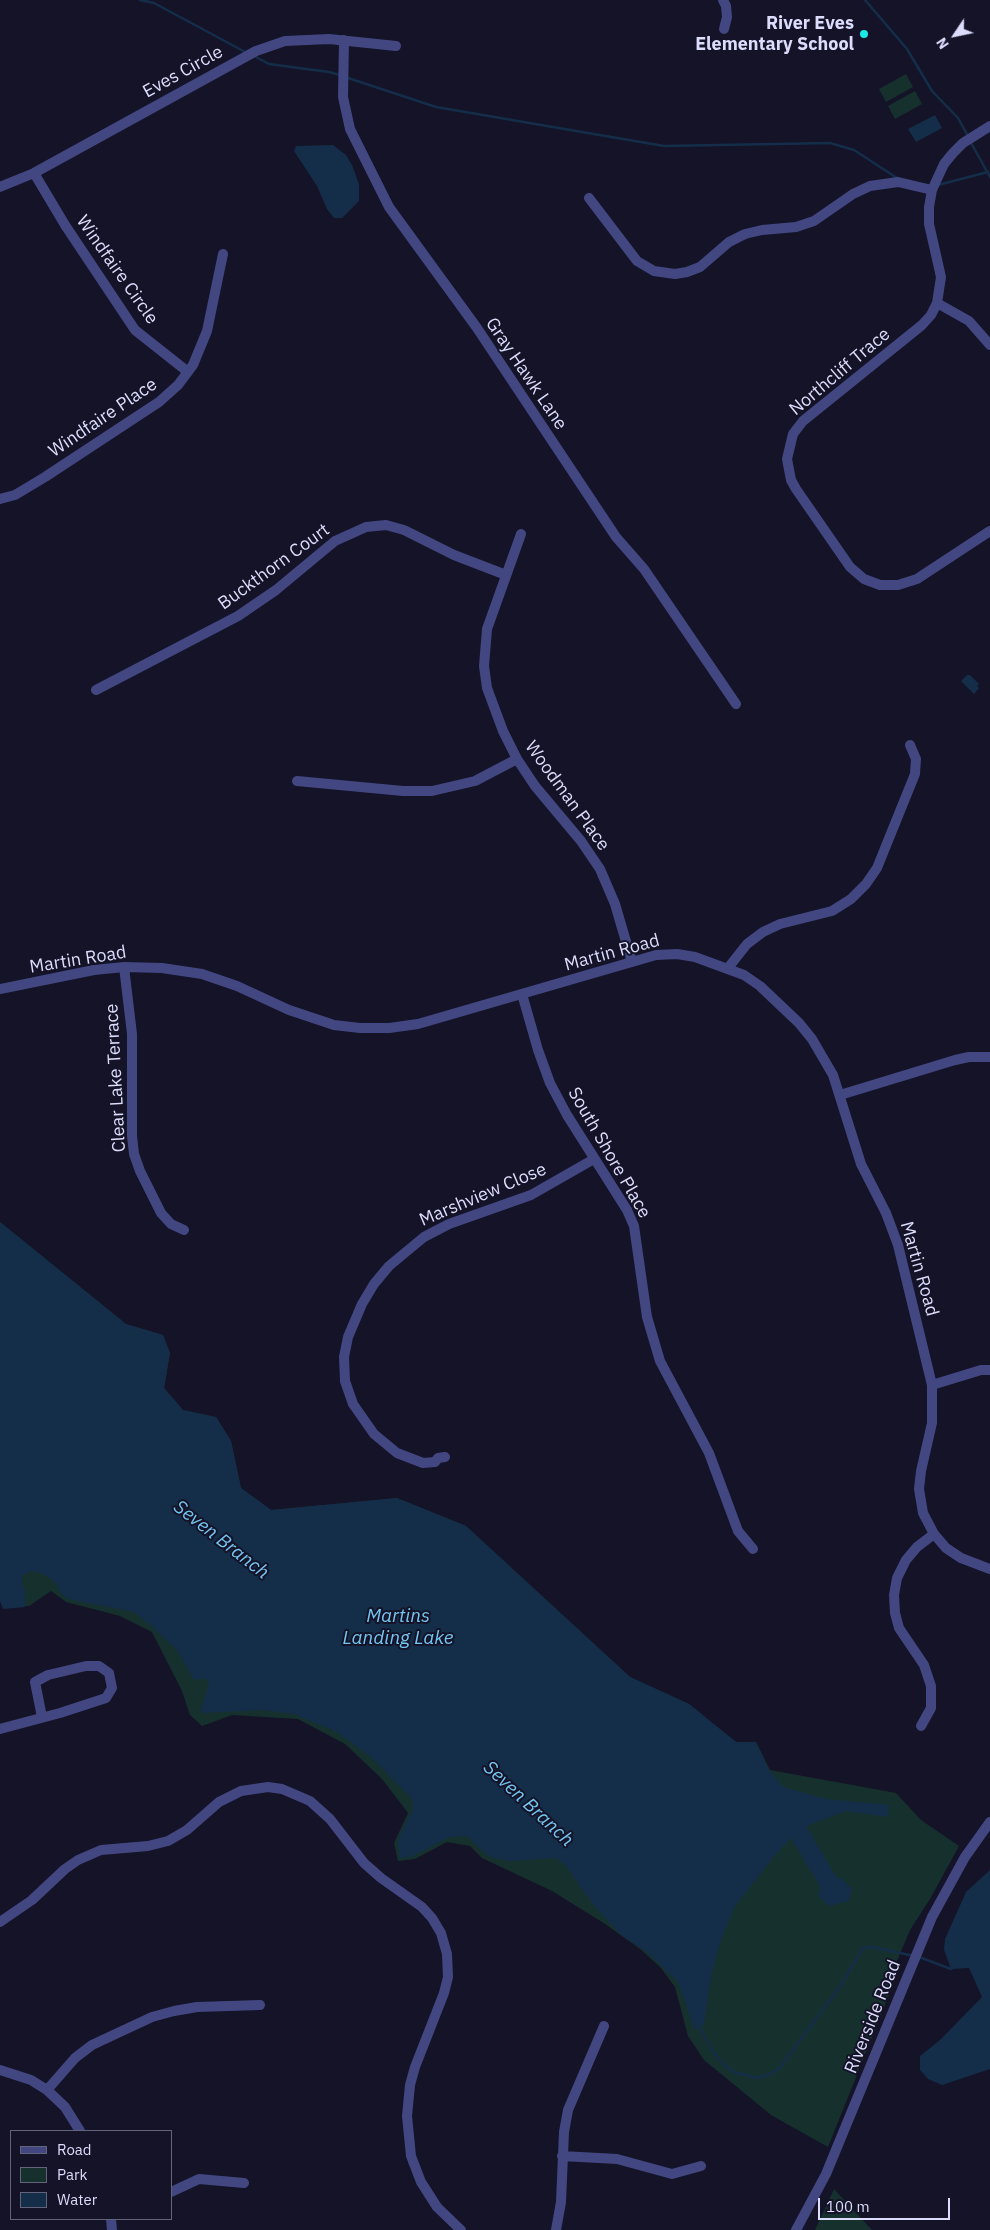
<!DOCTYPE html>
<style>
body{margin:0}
#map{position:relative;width:990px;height:2230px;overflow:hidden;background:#141327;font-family:"IBM Plex Sans",sans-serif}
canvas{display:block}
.legend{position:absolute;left:10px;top:2130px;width:162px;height:90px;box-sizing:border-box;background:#141327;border:1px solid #64637c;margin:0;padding:6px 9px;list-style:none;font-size:15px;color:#dcdcfc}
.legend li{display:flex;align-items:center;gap:10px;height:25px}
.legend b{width:25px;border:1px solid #64637c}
.north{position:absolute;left:930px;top:10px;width:50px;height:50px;-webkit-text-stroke:4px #141327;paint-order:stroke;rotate:236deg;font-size:14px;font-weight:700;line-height:20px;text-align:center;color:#dcdcfc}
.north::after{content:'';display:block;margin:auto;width:18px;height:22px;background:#dcdcfc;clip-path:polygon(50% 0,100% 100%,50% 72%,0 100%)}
.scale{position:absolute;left:818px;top:2198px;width:132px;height:22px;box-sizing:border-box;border:2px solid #dcdcfc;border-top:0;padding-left:6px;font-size:15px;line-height:18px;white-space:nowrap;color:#dcdcfc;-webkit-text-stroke:4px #141327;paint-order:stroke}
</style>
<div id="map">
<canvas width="990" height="2230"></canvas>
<ul class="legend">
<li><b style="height:6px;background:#424782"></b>Road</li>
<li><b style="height:14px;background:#16312d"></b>Park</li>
<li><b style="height:14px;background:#142e4a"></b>Water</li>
</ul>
<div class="north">N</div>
<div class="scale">100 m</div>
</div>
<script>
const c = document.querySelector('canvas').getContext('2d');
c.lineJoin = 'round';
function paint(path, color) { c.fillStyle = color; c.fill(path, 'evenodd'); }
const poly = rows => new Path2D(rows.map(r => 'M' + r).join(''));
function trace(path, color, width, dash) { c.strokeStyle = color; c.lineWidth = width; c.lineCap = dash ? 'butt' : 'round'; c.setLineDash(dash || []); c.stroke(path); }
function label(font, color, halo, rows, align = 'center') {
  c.font = font + ' "IBM Plex Sans",sans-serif'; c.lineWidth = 4; c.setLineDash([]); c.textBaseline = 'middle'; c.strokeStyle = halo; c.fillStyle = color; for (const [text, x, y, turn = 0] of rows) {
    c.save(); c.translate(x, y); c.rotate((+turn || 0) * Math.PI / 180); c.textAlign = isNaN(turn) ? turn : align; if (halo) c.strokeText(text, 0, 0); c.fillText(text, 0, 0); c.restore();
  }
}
paint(poly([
 [906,74,913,87,886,102,879,89],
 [915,91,922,104,895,119,888,106],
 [0,1222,126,1324,163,1335,170,1353,164,1388,183,1410,216,1417,231,1441,241,1488,271,1510,397,1498,466,1526,630,1677,689,1704,736,1742,756,1742,770,1770,896,1793,921,1820,959,1846,930,1899,910,1930,894,1968,891,1990,828,2147,771,2115,704,2060,688,2036,675,1987,661,1968,639,1948,602,1922,552,1891,482,1858,470,1846,447,1842,415,1859,398,1861,394,1843,408,1813,382,1779,345,1744,298,1719,232,1715,202,1726,190,1715,182,1691,152,1632,120,1616,66,1602,51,1591,29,1606,5,1606,0,1600],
 [834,2189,872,2230,815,2230]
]), '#16312d');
paint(poly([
 [935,115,942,128,916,142,908,129],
 [333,145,346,155,352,165,359,184,359,201,342,218,334,218,327,209,317,186,294,151,296,146],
 [967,675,970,675,979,684,977,686,979,688,974,694,961,681],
 [0,1222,126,1324,163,1335,170,1353,164,1388,183,1410,216,1417,231,1441,241,1488,271,1510,397,1498,466,1526,630,1677,689,1704,736,1742,756,1742,769,1770,783,1787,826,1799,889,1805,888,1817,846,1811,806,1826,836,1877,842,1879,852,1889,849,1901,829,1906,818,1896,821,1888,791,1838,776,1854,735,1906,721,1940,712,1971,704,2024,695,2030,678,1982,647,1952,622,1936,592,1903,565,1865,555,1858,508,1861,488,1856,467,1836,450,1837,411,1857,400,1858,398,1840,413,1809,412,1799,371,1757,337,1732,294,1714,263,1710,203,1713,201,1710,209,1683,205,1678,194,1680,177,1650,147,1622,134,1612,68,1599,60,1592,57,1584,51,1579,41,1573,31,1571,22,1576,22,1585,25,1590,25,1607,3,1609,0,1601],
 [990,1870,990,2069,942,2085,928,2079,920,2070,920,2056,940,2040,982,1997,969,1968,951,1969,944,1950,945,1939,966,1892]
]), '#142e4a');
trace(poly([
 [140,0,154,3,247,53],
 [865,0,907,49,932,91,958,118,968,136],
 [254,56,269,64,329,72,340,75],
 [345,77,436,107,664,146,830,143,854,150,897,178],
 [970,141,990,177],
 [938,185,988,172],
 [919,1957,951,1969,954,1967],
 [699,2025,711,2049,721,2062,734,2072,757,2078,771,2074,780,2067,839,1988,863,1948,872,1947,914,1956]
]), '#142e4a', 2.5);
trace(poly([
 [723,0,726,6,727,17,724,29],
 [344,40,343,97,350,129,389,207,477,328,616,537,644,569,736,704],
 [34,173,65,225,135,330,188,372],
 [0,187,34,173,256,51,285,41,329,39,396,46],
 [589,198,637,261,654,271,675,274,687,272,700,267,729,242,745,234,762,230,796,227,814,221,853,194,870,186,898,182,932,190],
 [937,303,941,277,929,224,929,207,932,190,944,164,953,153,963,143,990,126],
 [990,345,969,321,937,303,931,315,922,325,803,421,793,434,787,459,791,480,796,489,850,567,864,579,880,585,898,585,917,579,990,531],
 [0,499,15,495,45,477,159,402,178,385,193,365,207,331,223,254],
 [521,534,487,629,484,666,487,688,503,731,517,759,535,786,581,841,600,869,615,904,632,962],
 [96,690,238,616,276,590,335,541,366,527,386,525,404,530,454,555,506,575],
 [297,781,403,791,432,791,475,781,517,759],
 [124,967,132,1034,132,1136,134,1154,140,1171,161,1213,171,1224,184,1230],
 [728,968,747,944,763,932,780,924,832,911,851,899,866,884,877,868,915,774,916,759,910,745],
 [0,989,94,970,124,967,162,968,202,974,237,986,289,1010,334,1025,360,1028,389,1028,418,1024,656,955,677,954,695,957,744,975,760,986,799,1023,812,1039,833,1075,861,1164,886,1213,898,1245,932,1385,932,1423,921,1471,919,1489,923,1513,934,1534,946,1548,961,1558,990,1569],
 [522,994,538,1050,550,1083,567,1115,627,1210,634,1226,647,1317,660,1361,709,1453,738,1531,753,1549],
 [840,1095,955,1060,969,1057,990,1057],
 [932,1385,981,1370,990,1370],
 [445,1457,438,1458,435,1462,423,1463,397,1453,374,1434,353,1404,345,1381,344,1357,348,1337,362,1304,374,1284,389,1266,424,1237,449,1224,531,1195,594,1159],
 [921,1726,931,1708,931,1686,924,1665,899,1628,895,1613,894,1595,897,1578,906,1560,917,1547,934,1534],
 [0,1729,60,1713,106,1698,112,1688,109,1673,99,1666,86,1666,48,1675,35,1682,42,1717],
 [0,1922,32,1900,65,1869,78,1860,101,1850,148,1846,168,1841,187,1830,219,1802,241,1791,268,1787,282,1789,310,1801,330,1819,364,1863,381,1878,422,1907,432,1918,441,1933,447,1954,448,1977,444,1993,415,2067,410,2085,407,2116,411,2156,421,2182,437,2207,461,2230],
 [0,2070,31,2080,47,2090,65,2107,80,2131],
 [47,2090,75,2058,92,2045,152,2017,174,2011,197,2007,260,2005],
 [562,2156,617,2159,672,2174,701,2166],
 [171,2192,199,2179,244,2183],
 [111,2219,112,2230],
 [556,2230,561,2202,564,2132,568,2110,604,2026],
 [796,2230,826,2174,932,1917,965,1857,990,1822]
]), '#424782', 10);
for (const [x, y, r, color] of [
 [864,34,5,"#1be9e5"]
]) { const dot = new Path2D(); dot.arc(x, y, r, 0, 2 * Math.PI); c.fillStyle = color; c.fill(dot); trace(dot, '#141327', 2); }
label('bold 18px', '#dcdcfc', '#141327', [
 ["River Eves",854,24],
 ["Elementary School",854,45]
], 'right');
label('18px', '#dcdcfc', '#141327', [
 ["Eves Circle",183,72,-29],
 ["Windfaire Circle",117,270,55],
 ["Northcliff Trace",840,372,-40],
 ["Gray Hawk Lane",526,374,56],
 ["Windfaire Place",103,418,-34],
 ["Buckthorn Court",274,567,-36],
 ["Woodman Place",567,796,54],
 ["Martin Road",612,953,-15],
 ["Martin Road",78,960,-9],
 ["Clear Lake Terrace",116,1078,-93],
 ["South Shore Place",609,1153,60],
 ["Marshview Close",483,1195,-23],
 ["Martin Road",919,1269,74],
 ["Riverside Road",873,2017,-68]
]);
label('italic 19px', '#74c6f2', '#141327', [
 ["Seven Branch",221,1540,38],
 ["Martins",398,1617],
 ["Landing Lake",398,1639],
 ["Seven Branch",528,1804,43]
]);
</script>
